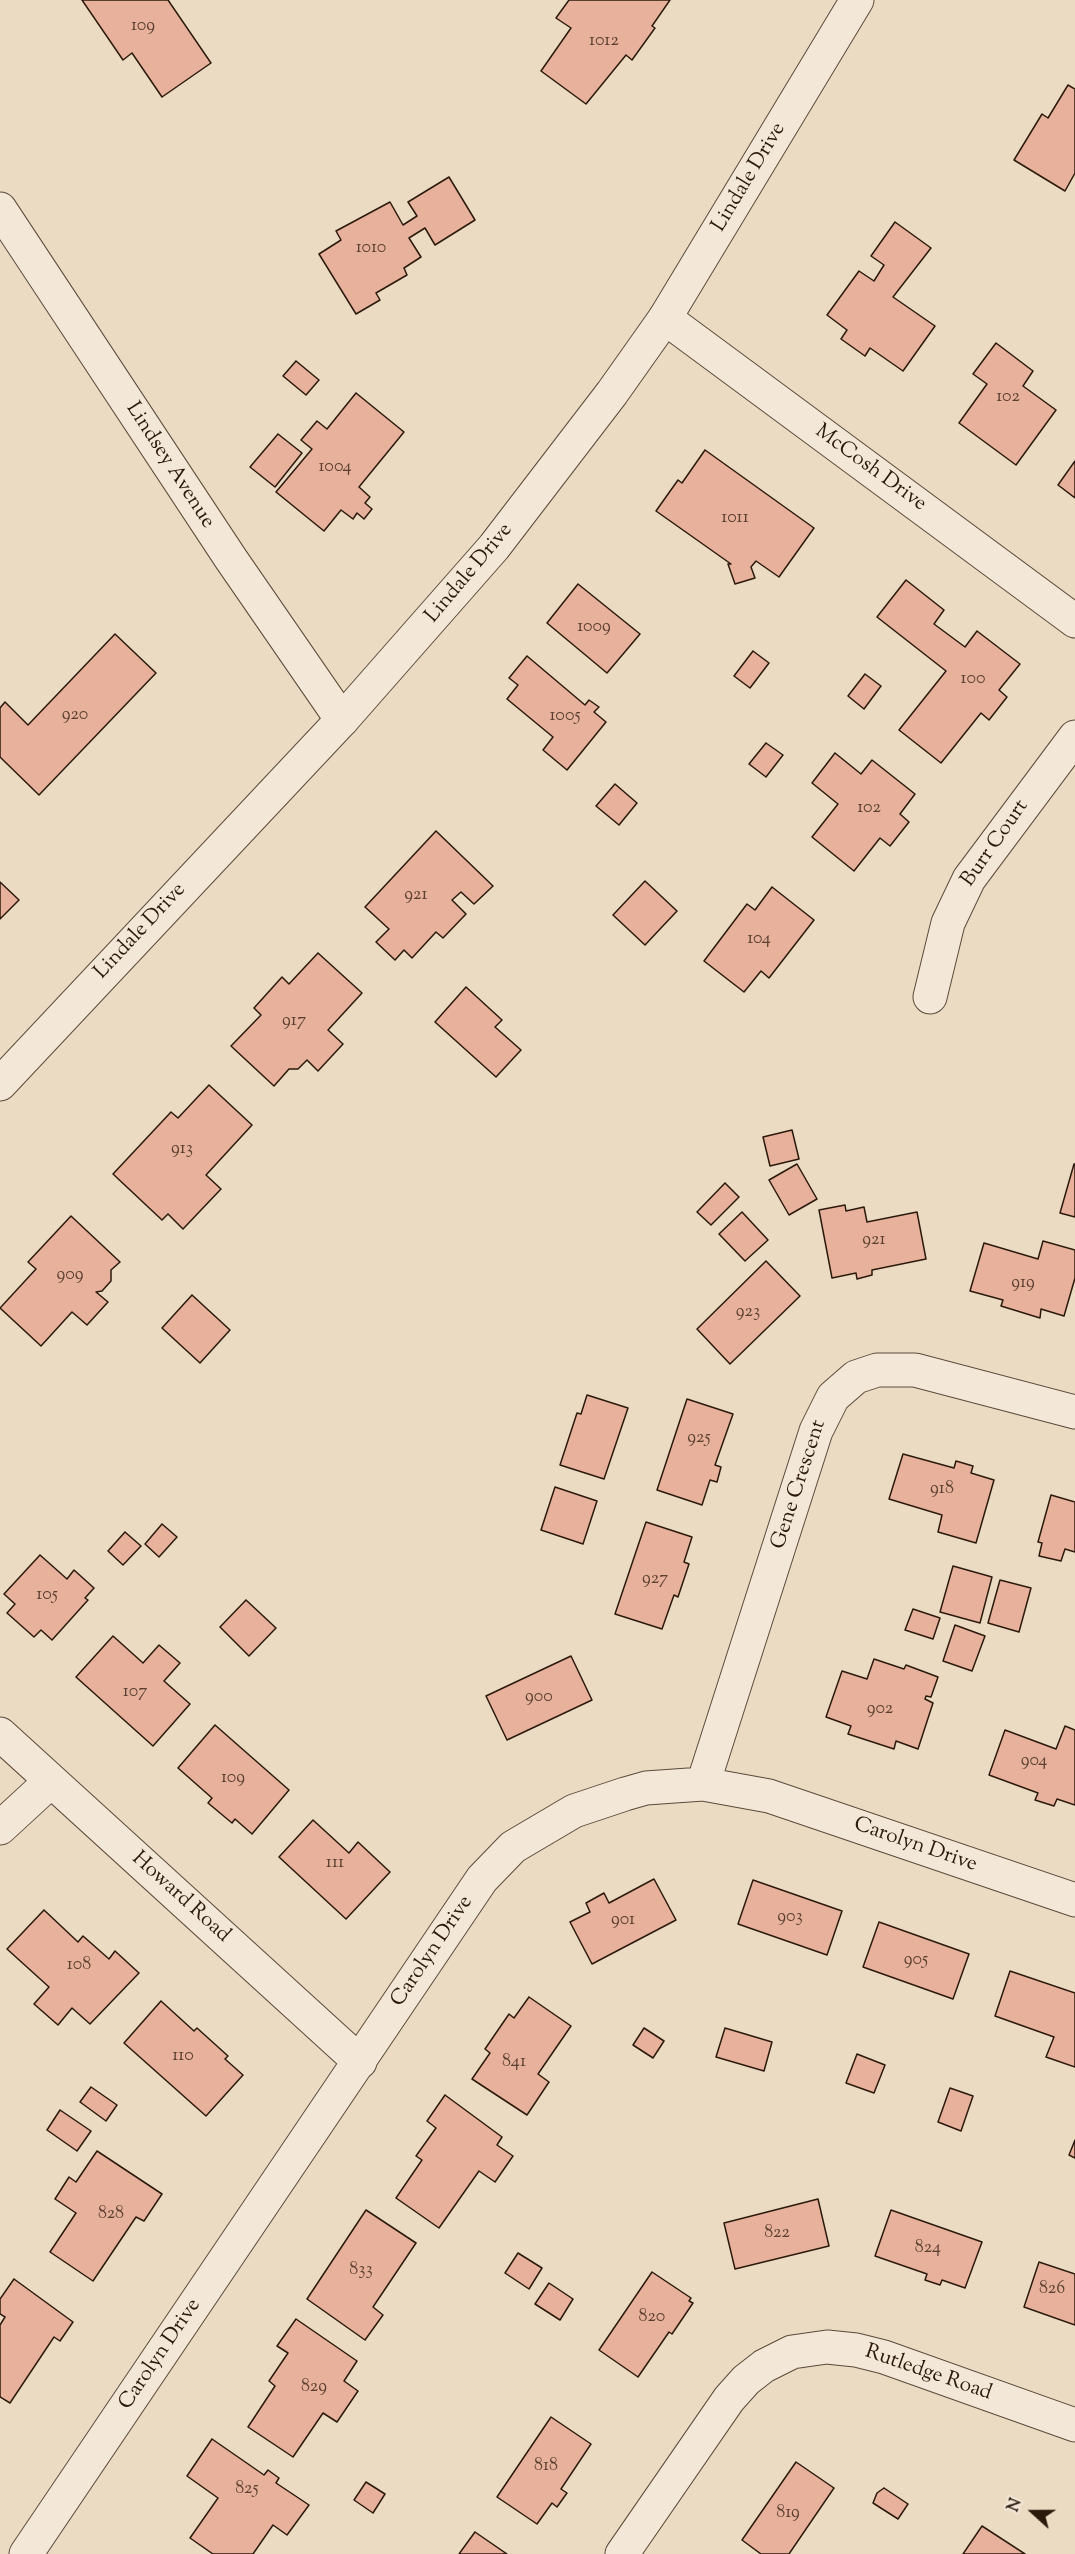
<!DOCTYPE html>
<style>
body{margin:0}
#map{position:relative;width:1075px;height:2554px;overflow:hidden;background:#ecdbc3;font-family:"Sorts Mill Goudy",serif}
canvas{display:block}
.north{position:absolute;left:1003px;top:2482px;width:60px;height:60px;-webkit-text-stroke:4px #f3e8d8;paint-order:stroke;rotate:291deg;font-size:16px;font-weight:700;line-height:24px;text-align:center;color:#2b1a0c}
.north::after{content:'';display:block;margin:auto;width:21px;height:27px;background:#2b1a0c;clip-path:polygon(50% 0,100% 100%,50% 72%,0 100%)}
</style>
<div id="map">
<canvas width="1075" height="2554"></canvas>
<div class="north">N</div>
</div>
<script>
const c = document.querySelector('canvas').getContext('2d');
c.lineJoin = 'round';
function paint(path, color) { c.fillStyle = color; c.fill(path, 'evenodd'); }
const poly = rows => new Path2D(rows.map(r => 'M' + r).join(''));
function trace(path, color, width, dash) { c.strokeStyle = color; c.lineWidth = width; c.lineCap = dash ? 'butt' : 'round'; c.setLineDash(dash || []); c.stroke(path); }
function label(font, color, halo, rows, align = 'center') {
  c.font = font + ' "Sorts Mill Goudy",serif'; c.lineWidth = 4.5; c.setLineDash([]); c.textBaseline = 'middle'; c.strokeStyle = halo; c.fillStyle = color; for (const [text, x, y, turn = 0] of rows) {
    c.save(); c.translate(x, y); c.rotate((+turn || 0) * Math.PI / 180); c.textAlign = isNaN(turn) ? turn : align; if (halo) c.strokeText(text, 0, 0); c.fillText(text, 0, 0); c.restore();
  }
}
const building = poly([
 [82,0,168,0,211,63,162,97,132,53,123,60,82,0],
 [569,0,670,0,652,26,655,28,632,60,626,55,586,104,541,71,571,28,556,18,569,0],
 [1068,85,1075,89,1075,173,1065,191,1014,160,1042,114,1048,118,1068,85],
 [449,177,475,220,435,245,425,228,409,238,421,257,404,268,407,275,376,293,380,300,356,314,319,254,341,240,336,231,390,202,403,225,417,216,408,202,449,177],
 [895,222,931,248,893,297,935,326,903,371,870,348,865,356,841,339,847,330,827,315,859,271,874,281,884,265,871,256,895,222],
 [996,343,1033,371,1023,386,1056,410,1016,465,959,423,987,384,973,374,996,343],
 [296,361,319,380,306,395,283,376,296,361],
 [356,393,404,432,359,487,370,497,365,503,372,509,364,519,357,513,353,519,341,510,324,531,276,492,312,449,301,440,317,421,327,429,356,393],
 [278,434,302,453,275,487,250,467,278,434],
 [705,450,814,528,779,577,756,561,751,567,755,578,735,584,728,564,731,564,656,511,678,480,682,483,705,450],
 [1075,461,1075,498,1058,485,1075,461],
 [906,580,944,610,934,624,965,647,977,631,1020,664,999,690,1007,697,989,720,981,713,941,763,899,730,946,671,877,617,906,580],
 [578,584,640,634,607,673,547,623,578,584],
 [115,634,156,673,39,795,0,757,0,708,5,702,28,725,115,634],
 [753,651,769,663,750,688,734,676,753,651],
 [527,656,585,705,589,700,599,707,594,712,606,722,567,770,543,750,553,737,507,699,518,685,509,678,527,656],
 [865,674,881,686,864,709,848,696,865,674],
 [766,743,783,755,766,777,749,764,766,743],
 [835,753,861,774,872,760,915,794,900,814,909,822,890,846,880,838,854,871,812,837,838,804,812,783,835,753],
 [615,784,637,803,619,825,596,806,615,784],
 [436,831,493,886,474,904,461,892,452,900,466,914,443,938,436,932,412,958,404,950,395,960,376,942,389,929,365,907,436,831],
 [645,881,677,911,645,945,613,915,645,881],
 [0,882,19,900,0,919,0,882],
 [772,887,814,920,769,978,761,971,744,992,704,961,747,904,755,910,772,887],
 [318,953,362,993,328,1030,343,1044,318,1071,307,1060,298,1069,289,1069,274,1086,231,1046,261,1015,254,1008,282,977,289,984,318,953],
 [466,987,502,1020,495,1027,521,1050,496,1077,435,1022,466,987],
 [209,1085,252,1125,206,1175,221,1189,183,1229,168,1214,162,1220,113,1174,171,1112,178,1118,209,1085],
 [792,1130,799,1159,770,1166,763,1137,792,1130],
 [797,1164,817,1199,789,1215,769,1180,797,1164],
 [1074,1164,1075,1164,1075,1217,1060,1213,1074,1164],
 [725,1183,739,1197,711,1225,697,1212,725,1183],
 [845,1205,846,1211,864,1207,867,1222,917,1212,926,1259,872,1270,872,1275,857,1279,856,1273,832,1278,819,1210,845,1205],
 [742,1212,768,1240,745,1261,719,1234,742,1212],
 [71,1216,120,1262,111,1270,111,1281,102,1291,96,1292,108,1302,87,1325,72,1312,41,1346,0,1308,36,1269,28,1262,71,1216],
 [1043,1241,1075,1250,1075,1278,1064,1316,1041,1309,1040,1318,1001,1306,1003,1300,970,1291,984,1243,1038,1259,1043,1241],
 [766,1261,800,1296,730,1364,697,1329,766,1261],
 [192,1295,230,1330,200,1363,162,1328,192,1295],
 [587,1395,628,1408,604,1479,560,1465,577,1413,581,1414,587,1395],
 [687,1399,733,1414,715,1465,721,1467,717,1482,710,1480,702,1505,657,1490,687,1399],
 [903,1454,954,1468,956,1461,973,1466,971,1473,994,1480,976,1543,938,1532,942,1515,889,1499,903,1454],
 [555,1487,597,1501,583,1544,541,1530,555,1487],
 [1051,1495,1075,1502,1075,1552,1065,1549,1061,1561,1039,1556,1042,1543,1038,1542,1051,1495],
 [646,1522,692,1537,684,1562,689,1564,678,1597,674,1595,662,1629,615,1614,646,1522],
 [162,1524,177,1537,159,1557,145,1544,162,1524],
 [125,1532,141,1546,123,1565,108,1551,125,1532],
 [40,1555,67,1579,74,1570,94,1588,85,1598,88,1600,52,1640,41,1630,34,1637,7,1613,15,1604,4,1594,40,1555],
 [953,1566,992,1577,980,1623,940,1612,953,1566],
 [1000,1580,1031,1588,1019,1632,988,1623,1000,1580],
 [246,1600,276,1628,249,1656,220,1627,246,1600],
 [913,1609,940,1618,933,1639,905,1630,913,1609],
 [955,1625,985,1636,972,1671,943,1661,955,1625],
 [113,1636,143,1663,159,1645,180,1663,164,1681,190,1704,153,1746,76,1677,113,1636],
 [571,1656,592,1700,507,1740,486,1696,571,1656],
 [874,1659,904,1669,906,1665,938,1677,931,1697,926,1696,925,1699,933,1703,918,1749,896,1741,894,1749,848,1734,851,1726,826,1717,842,1671,867,1679,874,1659],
 [215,1725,289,1790,252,1834,235,1819,232,1823,208,1803,212,1798,178,1768,215,1725],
 [1065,1726,1075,1730,1075,1805,1057,1799,1054,1806,1035,1800,1038,1793,989,1775,1005,1730,1056,1749,1065,1726],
 [313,1820,349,1853,358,1842,390,1872,346,1919,279,1857,313,1820],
 [654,1879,676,1920,592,1964,570,1922,590,1912,586,1903,604,1893,609,1903,654,1879],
 [753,1880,842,1911,827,1955,738,1924,753,1880],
 [44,1910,78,1942,83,1936,109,1959,115,1951,139,1973,90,2024,72,2008,58,2025,34,2004,49,1987,7,1949,44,1910],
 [879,1922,969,1954,953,1999,863,1967,879,1922],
 [1010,1971,1075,1993,1075,2067,1046,2057,1054,2037,995,2016,1010,1971],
 [529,1997,571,2026,538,2074,549,2082,527,2115,472,2079,490,2053,485,2049,509,2014,514,2018,529,1997],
 [161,2001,194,2031,197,2028,228,2056,225,2059,243,2075,206,2116,124,2043,161,2001],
 [644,2028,664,2041,653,2058,633,2045,644,2028],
 [725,2028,772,2042,764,2071,716,2057,725,2028],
 [857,2054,885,2065,874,2093,846,2083,857,2054],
 [91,2087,117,2105,106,2121,80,2102,91,2087],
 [950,2088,973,2096,961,2131,938,2122,950,2088],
 [445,2095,502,2137,497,2145,513,2156,495,2182,479,2171,439,2228,396,2198,422,2160,416,2156,436,2128,427,2121,445,2095],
 [60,2110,91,2131,77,2151,47,2130,60,2110],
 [1075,2140,1075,2158,1069,2155,1075,2140],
 [97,2151,162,2194,144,2221,136,2217,93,2281,50,2252,76,2213,55,2199,69,2177,76,2182,97,2151],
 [818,2199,829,2246,735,2269,724,2223,818,2199],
 [366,2210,416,2243,373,2307,383,2315,365,2340,307,2299,366,2210],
 [891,2210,982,2242,965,2288,942,2280,940,2285,925,2280,927,2274,875,2256,891,2210],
 [518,2253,542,2268,529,2289,505,2273,518,2253],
 [1039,2262,1075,2274,1075,2325,1024,2307,1039,2262],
 [652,2272,691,2298,689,2301,693,2303,672,2334,669,2332,638,2377,599,2350,652,2272],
 [14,2279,73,2322,60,2341,54,2337,10,2403,0,2397,0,2325,5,2317,0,2314,0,2299,14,2279],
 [549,2283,573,2299,560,2320,535,2304,549,2283],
 [296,2319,357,2361,344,2381,358,2391,337,2422,323,2413,293,2457,248,2427,275,2386,269,2381,288,2353,277,2346,296,2319],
 [551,2417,591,2444,561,2489,567,2493,557,2507,552,2503,537,2524,497,2497,551,2417],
 [212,2439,264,2475,268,2470,279,2478,276,2483,309,2505,287,2535,273,2525,253,2554,213,2554,190,2538,218,2498,187,2476,212,2439],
 [796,2462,834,2488,789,2554,761,2554,742,2540,796,2462],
 [366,2482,385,2494,373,2513,354,2500,366,2482],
 [884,2488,908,2504,898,2519,873,2503,877,2493,884,2488],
 [982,2526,1025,2554,963,2554,982,2526],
 [475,2532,507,2554,459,2554,475,2532]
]);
paint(building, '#e8b19c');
trace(building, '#2b1a0c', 1.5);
const minor = poly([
 [0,209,231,559,342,720],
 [665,318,1075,621],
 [930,997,948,923,969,879,1075,737],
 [0,1734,360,2062],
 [703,1784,816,1431,833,1397,856,1377,877,1370,915,1370,1075,1412],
 [0,1828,51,1781],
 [26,2554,482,1879,513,1847,574,1811,625,1794,646,1788,703,1784,769,1796,1075,1900],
 [622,2554,729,2399,746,2380,764,2366,792,2352,827,2347,856,2350,884,2357,1075,2425]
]);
const tertiary = poly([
 [0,1084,342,720,494,547,612,393,665,318,857,0]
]);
trace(minor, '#5b4a3a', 35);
trace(tertiary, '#5b4a3a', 35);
trace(minor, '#f3e8d8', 33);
trace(tertiary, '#f3e8d8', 33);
label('18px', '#5a4030', null, [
 ["109",143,27],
 ["1012",604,42],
 ["1010",371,249],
 ["102",1008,398],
 ["1004",335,468],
 ["1011",735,519],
 ["1009",594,628],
 ["100",973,680],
 ["920",75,716],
 ["1005",565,717],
 ["102",869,809],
 ["921",416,896],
 ["104",759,940],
 ["917",294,1022],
 ["913",182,1150],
 ["921",874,1241],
 ["909",70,1276],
 ["919",1023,1284],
 ["923",748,1313],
 ["925",699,1439],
 ["918",942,1490],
 ["927",655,1580],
 ["105",47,1596],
 ["107",135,1693],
 ["900",539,1698],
 ["902",880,1710],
 ["904",1034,1762],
 ["109",233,1779],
 ["111",335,1864],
 ["903",790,1918],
 ["901",623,1921],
 ["905",916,1961],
 ["108",79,1966],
 ["110",183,2057],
 ["841",514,2063],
 ["828",111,2215],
 ["822",777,2234],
 ["824",928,2249],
 ["833",361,2271],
 ["826",1052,2290],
 ["820",652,2318],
 ["829",314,2388],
 ["818",546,2467],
 ["825",247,2490],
 ["819",788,2514]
]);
label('21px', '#2b1a0c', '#f3e8d8', [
 ["Lindale Drive",750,178,-59],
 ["Lindsey Avenue",169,466,57],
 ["McCosh Drive",870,469,36],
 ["Lindale Drive",470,574,-50],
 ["Burr Court",996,844,-55],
 ["Lindale Drive",141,932,-47],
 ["Gene Crescent",800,1485,-72],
 ["Carolyn Drive",915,1846,19],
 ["Howard Road",180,1898,42],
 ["Carolyn Drive",433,1952,-56],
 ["Carolyn Drive",161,2355,-56],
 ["Rutledge Road",928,2374,19]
]);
</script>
